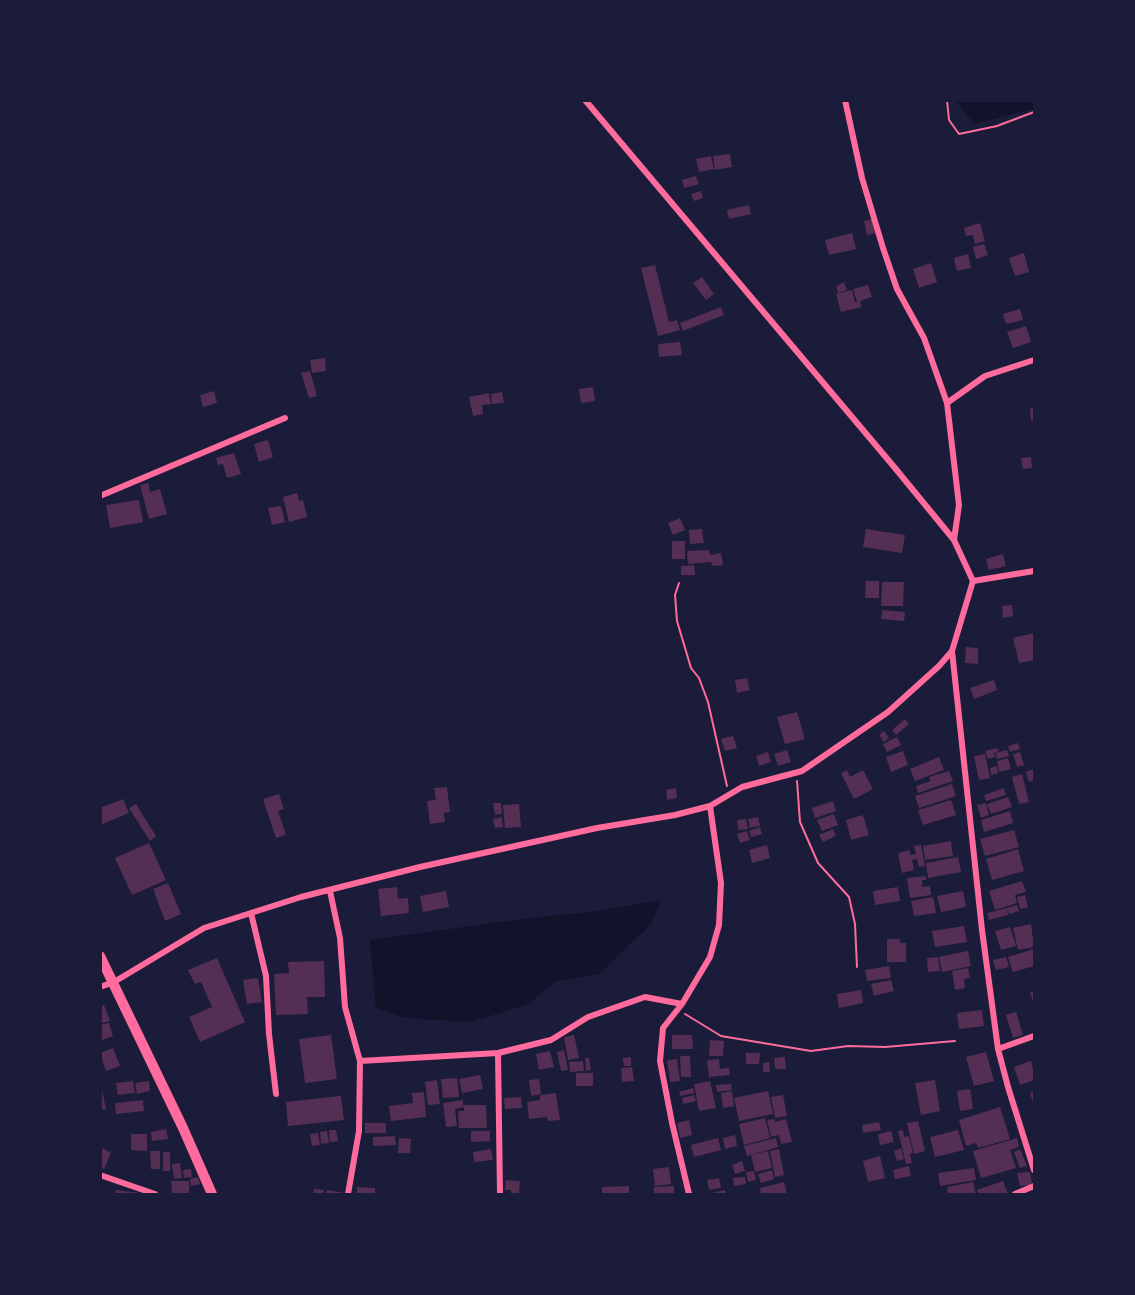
<!DOCTYPE html>
<style>
body{margin:0}
#map{position:relative;width:1135px;height:1295px;overflow:hidden;background:#1b1b3a;font-family:Figtree,sans-serif}
canvas{display:block}
.frame{position:absolute;inset:0;border:102px solid #1b1b3a;pointer-events:none}
</style>
<div id="map">
<canvas width="1135" height="1295"></canvas>
<div class="frame"></div>
</div>
<script>
const c = document.querySelector('canvas').getContext('2d');
c.lineJoin = 'round';
function paint(path, color) { c.fillStyle = color; c.fill(path, 'evenodd'); }
const poly = rows => new Path2D(rows.map(r => 'M' + r).join(''));
function trace(path, color, width, dash) { c.strokeStyle = color; c.lineWidth = width; c.lineCap = dash ? 'butt' : 'round'; c.setLineDash(dash || []); c.stroke(path); }
paint(poly([
 [956,101,1034,101,1034,109,974,124],
 [661,900,651,924,599,974,555,982,528,1004,471,1022,405,1018,376,1008,370,940,522,919,599,911]
]), '#12122b');
paint(poly([
 [730,154,732,167,715,170,713,156],
 [711,156,714,169,699,172,696,159],
 [696,176,699,184,684,188,682,180],
 [701,191,703,198,694,201,691,194],
 [749,205,751,214,729,219,727,210],
 [874,219,876,233,867,235,864,221],
 [980,223,985,241,975,244,973,235,966,236,964,228],
 [852,233,856,249,829,255,825,240],
 [984,244,988,255,976,259,973,247],
 [1024,253,1029,272,1015,276,1009,258],
 [968,254,971,268,957,271,954,258],
 [931,263,937,282,919,288,913,269],
 [655,265,669,322,677,320,680,330,658,336,641,268],
 [702,277,714,294,706,300,693,283],
 [844,282,847,290,838,293,836,286],
 [868,285,872,297,860,301,861,307,841,312,836,294,852,290,855,302,857,302,853,289],
 [721,307,724,315,683,331,680,323],
 [1020,309,1023,320,1006,324,1003,314],
 [1026,326,1031,342,1013,348,1007,332],
 [680,342,682,355,659,357,658,344],
 [325,358,326,371,312,373,310,360],
 [310,371,317,396,309,398,301,373],
 [593,387,595,401,581,403,579,389],
 [214,391,217,403,203,407,200,395],
 [502,392,504,403,492,404,491,394],
 [489,393,491,404,482,405,483,414,473,416,469,397],
 [1030,408,1034,408,1034,421,1031,421],
 [268,440,273,457,259,462,254,444],
 [234,453,241,474,227,478,223,464,218,465,216,458],
 [1031,457,1032,468,1023,469,1021,458],
 [148,483,150,492,160,489,167,514,149,519,140,485],
 [297,493,299,501,303,500,307,517,289,522,283,497],
 [139,500,143,522,110,528,106,505],
 [281,506,285,522,272,525,268,508],
 [680,518,685,530,673,535,668,523],
 [702,529,704,543,690,544,689,530],
 [866,529,905,535,902,553,863,547],
 [672,541,685,541,685,559,672,559],
 [709,550,710,555,721,553,723,565,712,566,711,562,688,564,687,551],
 [1003,554,1006,566,989,570,986,559],
 [694,565,695,575,681,575,681,566],
 [866,581,879,581,879,598,865,598],
 [882,582,904,582,903,606,881,606],
 [1012,605,1013,616,1003,618,1002,606],
 [882,610,905,612,904,621,881,619],
 [1034,633,1034,660,1019,663,1013,638],
 [966,647,978,648,978,664,965,663],
 [747,678,750,690,737,693,735,680],
 [994,680,997,690,974,699,970,688],
 [797,712,805,739,785,744,777,717],
 [905,719,909,724,896,735,892,730],
 [884,731,889,738,884,742,879,735],
 [733,736,737,748,725,751,721,739],
 [897,737,901,745,887,752,883,744],
 [1018,743,1020,749,1010,752,1008,746],
 [997,748,999,751,994,753,995,757,988,759,985,751],
 [787,750,791,762,778,766,774,754],
 [1007,750,1009,756,997,759,995,753],
 [903,751,908,765,891,772,886,757],
 [768,752,771,762,759,766,756,756],
 [1020,752,1024,765,1017,767,1013,754],
 [985,754,990,778,979,780,974,756],
 [939,757,944,770,915,781,910,769],
 [1008,758,1011,769,999,772,997,761],
 [997,766,998,773,991,775,990,768],
 [1034,769,1034,780,1029,782,1026,772],
 [847,770,850,777,863,770,873,789,854,799,841,773],
 [949,771,953,781,918,793,916,786,931,781,929,777],
 [1022,774,1029,802,1019,804,1012,777],
 [952,784,956,796,919,808,915,796],
 [447,787,450,812,444,813,445,822,430,824,427,801,436,800,434,788],
 [676,788,677,798,667,800,666,790],
 [1004,788,1006,795,986,801,984,795],
 [279,794,284,809,278,811,286,835,276,838,263,799],
 [1008,797,1012,807,991,814,987,804],
 [123,799,129,813,100,825,100,808],
 [951,800,956,815,923,825,918,810],
 [833,801,836,811,815,818,812,808],
 [493,803,501,803,502,814,495,815],
 [986,803,989,815,981,818,977,805],
 [136,804,156,836,150,841,129,808],
 [519,804,521,827,505,828,503,805],
 [1010,811,1013,823,984,832,981,820],
 [834,814,838,825,822,831,817,820],
 [863,815,869,835,851,840,846,820],
 [502,817,503,827,495,828,493,819],
 [758,817,760,826,750,828,748,819],
 [746,819,748,829,738,830,737,820],
 [760,827,762,834,751,837,749,831],
 [833,829,836,836,823,842,819,835],
 [1014,830,1019,847,985,856,980,839],
 [747,831,750,840,740,843,737,834],
 [951,841,953,856,925,860,923,846],
 [149,843,166,880,132,895,115,858],
 [767,845,770,858,752,863,749,850],
 [921,845,925,866,919,867,917,859,912,860,914,870,902,873,898,853,910,850,910,855,916,854,914,846],
 [1018,849,1024,871,992,880,986,859],
 [958,857,961,872,928,878,926,863],
 [926,876,926,880,922,880,922,887,930,886,931,895,910,898,907,878],
 [1022,881,1026,892,1015,895,1017,903,995,910,989,891],
 [168,883,181,914,165,921,153,889],
 [397,887,398,899,408,898,409,913,381,916,378,889],
 [898,887,900,901,875,905,873,891],
 [446,891,449,907,423,912,420,896],
 [963,891,966,907,941,912,937,896],
 [1025,895,1028,907,1020,909,1017,897],
 [933,897,936,913,914,916,911,901],
 [1017,905,1019,911,1009,914,1007,908],
 [1007,908,1008,915,989,920,987,913],
 [1031,924,1034,947,1018,950,1013,928],
 [964,926,967,942,935,947,932,931],
 [1010,927,1016,946,1001,950,995,931],
 [887,939,900,939,900,943,906,943,906,962,887,962],
 [1034,949,1034,966,1013,972,1008,957],
 [968,951,971,966,942,972,939,957],
 [938,957,940,971,928,972,927,958],
 [1006,957,1009,967,996,970,993,960],
 [217,958,245,1022,200,1042,189,1017,212,1007,201,982,195,984,188,970],
 [324,961,325,997,307,997,308,1014,276,1015,274,974,289,973,288,962],
 [889,966,891,978,867,981,865,970],
 [968,968,970,978,964,979,965,988,955,990,952,971],
 [258,978,262,1002,247,1004,243,980],
 [891,980,894,991,874,996,871,984],
 [861,990,863,1003,839,1008,837,994],
 [1034,991,1034,1006,1030,992],
 [104,1005,110,1021,100,1024,100,1006],
 [982,1010,984,1026,959,1029,957,1013],
 [1016,1012,1023,1035,1013,1038,1006,1015],
 [109,1023,113,1036,102,1040,100,1025],
 [331,1035,337,1079,305,1083,299,1039],
 [574,1035,579,1058,568,1060,564,1037],
 [672,1035,692,1035,693,1049,672,1049],
 [710,1040,724,1041,723,1056,709,1056],
 [113,1048,120,1066,106,1071,100,1053],
 [564,1050,568,1070,561,1071,557,1052],
 [550,1051,554,1067,539,1070,536,1054],
 [986,1052,994,1081,974,1086,966,1057],
 [746,1053,760,1053,759,1064,746,1064],
 [680,1056,690,1056,691,1077,681,1077],
 [631,1057,631,1066,624,1066,623,1058],
 [785,1057,786,1069,775,1069,774,1058],
 [585,1058,589,1058,591,1070,586,1071],
 [677,1059,680,1081,670,1082,667,1060],
 [719,1059,720,1069,729,1068,730,1075,709,1077,707,1060],
 [583,1061,584,1071,570,1072,569,1062],
 [1031,1061,1034,1072,1034,1080,1020,1085,1014,1067],
 [769,1062,770,1072,763,1072,763,1063],
 [632,1067,634,1081,622,1082,621,1068],
 [576,1073,593,1073,593,1086,576,1086],
 [480,1075,483,1089,462,1093,459,1079],
 [457,1078,459,1097,443,1098,441,1079],
 [539,1079,541,1094,531,1096,529,1080],
 [100,1080,106,1109,100,1110],
 [437,1080,440,1104,428,1105,425,1082],
 [935,1080,940,1111,921,1115,915,1083],
 [133,1081,135,1093,118,1095,116,1083],
 [149,1081,150,1091,137,1094,135,1083],
 [710,1081,716,1108,699,1111,694,1084],
 [731,1084,732,1090,717,1092,716,1085],
 [693,1088,694,1093,680,1096,679,1092],
 [970,1089,973,1109,960,1111,957,1091],
 [732,1091,734,1106,723,1108,721,1093],
 [768,1091,773,1114,739,1121,734,1098],
 [424,1092,426,1117,391,1121,389,1106,413,1103,412,1093],
 [1034,1092,1034,1106,1030,1093],
 [556,1093,560,1120,548,1121,547,1117,529,1119,527,1102,540,1100,540,1095],
 [694,1095,696,1101,683,1104,682,1098],
 [783,1095,787,1116,775,1118,771,1097],
 [341,1096,344,1120,288,1126,286,1102],
 [521,1097,522,1108,505,1109,504,1098],
 [143,1100,144,1111,116,1114,115,1103],
 [463,1100,463,1105,486,1105,487,1128,459,1128,458,1111,464,1111,464,1107,455,1109,457,1126,446,1127,443,1103],
 [1000,1107,1010,1139,978,1148,976,1143,966,1146,959,1120],
 [765,1118,770,1138,744,1145,739,1124],
 [774,1119,775,1122,786,1119,792,1142,781,1144,779,1135,771,1137,767,1120],
 [689,1120,692,1135,680,1138,677,1123],
 [918,1121,925,1151,914,1154,907,1123],
 [879,1122,881,1130,863,1133,862,1125],
 [365,1123,386,1123,386,1133,365,1133],
 [166,1129,168,1139,152,1141,151,1132],
 [329,1130,336,1130,338,1141,330,1142],
 [903,1130,904,1137,909,1136,913,1153,910,1154,912,1163,906,1164,898,1131],
 [958,1130,964,1150,935,1157,930,1137],
 [327,1131,329,1143,321,1144,320,1132],
 [471,1131,490,1131,490,1141,471,1142],
 [891,1131,894,1142,880,1145,878,1134],
 [318,1133,320,1145,312,1146,310,1134],
 [131,1134,147,1134,147,1151,131,1150],
 [735,1135,737,1146,725,1149,723,1138],
 [395,1136,396,1145,373,1146,373,1137],
 [399,1138,411,1139,410,1153,398,1153],
 [718,1138,721,1150,694,1157,691,1145],
 [776,1138,778,1147,747,1156,744,1146],
 [1017,1138,1019,1147,1010,1150,1016,1168,981,1178,973,1151],
 [102,1148,111,1153,104,1169,100,1167],
 [901,1148,904,1159,897,1161,894,1151],
 [491,1149,493,1160,474,1162,473,1152],
 [779,1149,784,1175,775,1177,770,1151],
 [1020,1149,1027,1166,1020,1168,1014,1152],
 [150,1151,160,1151,160,1169,151,1169],
 [768,1151,772,1168,755,1172,751,1155],
 [163,1152,170,1152,170,1171,163,1171],
 [880,1156,885,1178,868,1182,863,1161],
 [742,1161,745,1171,735,1174,732,1165],
 [180,1163,182,1178,174,1179,172,1164],
 [909,1166,911,1176,895,1179,893,1170],
 [669,1167,671,1184,655,1186,653,1169],
 [974,1168,976,1180,940,1186,938,1173],
 [191,1169,192,1177,184,1178,183,1170],
 [772,1170,774,1179,761,1183,758,1174],
 [754,1171,756,1180,748,1182,746,1172],
 [1030,1172,1032,1185,1020,1186,1017,1173],
 [198,1177,200,1184,191,1186,190,1179],
 [745,1177,746,1184,734,1186,733,1178],
 [719,1178,721,1188,709,1190,707,1180],
 [506,1180,520,1181,519,1194,511,1194,511,1190,505,1190],
 [171,1181,189,1181,189,1193,172,1194],
 [1003,1181,1008,1194,978,1194,977,1190],
 [784,1182,787,1194,761,1194,760,1188],
 [973,1182,976,1194,948,1194,947,1187],
 [629,1186,629,1194,602,1194,602,1187],
 [674,1186,674,1194,654,1194,654,1187],
 [357,1187,375,1188,375,1194,357,1194],
 [314,1189,324,1190,323,1194,313,1194],
 [116,1190,140,1193,140,1194,115,1194],
 [327,1190,345,1193,345,1194,326,1194],
 [725,1190,726,1194,711,1194,711,1193]
]), '#542f53');
trace(poly([
 [947,100,949,120,959,134,997,126,1034,112],
 [679,583,675,595,677,621,691,668,699,678,708,702,727,786],
 [797,781,800,822,818,863,849,897,855,924,857,967],
 [685,1014,721,1036,811,1051,848,1046,885,1047,955,1041]
]), '#ff6b9d', 2);
trace(poly([
 [585,100,895,468,954,540,973,581],
 [845,100,862,178,883,248,897,289,924,338,947,403,959,505,954,540],
 [947,403,985,376,1034,360],
 [100,496,285,418],
 [952,651,982,930,998,1049,1008,1087,1034,1170],
 [330,891,340,938,345,1007,360,1061,359,1131,348,1194],
 [251,913,266,976,269,1034,276,1094],
 [100,987,114,982,204,928,301,897,420,867,597,828,675,815,710,806,742,787,802,771,888,712,939,666,952,651,973,581,1034,571],
 [998,1049,1034,1036],
 [498,1053,500,1194],
 [360,1061,498,1053,551,1040,588,1017,645,997,682,1004],
 [100,1175,155,1194],
 [689,1194,672,1123,660,1061,663,1028,682,1004,710,957,719,925,721,883,710,806],
 [1015,1194,1034,1186]
]), '#ff6b9d', 6);
trace(poly([
 [100,956,183,1128,212,1194]
]), '#ff6b9d', 10);
</script>
